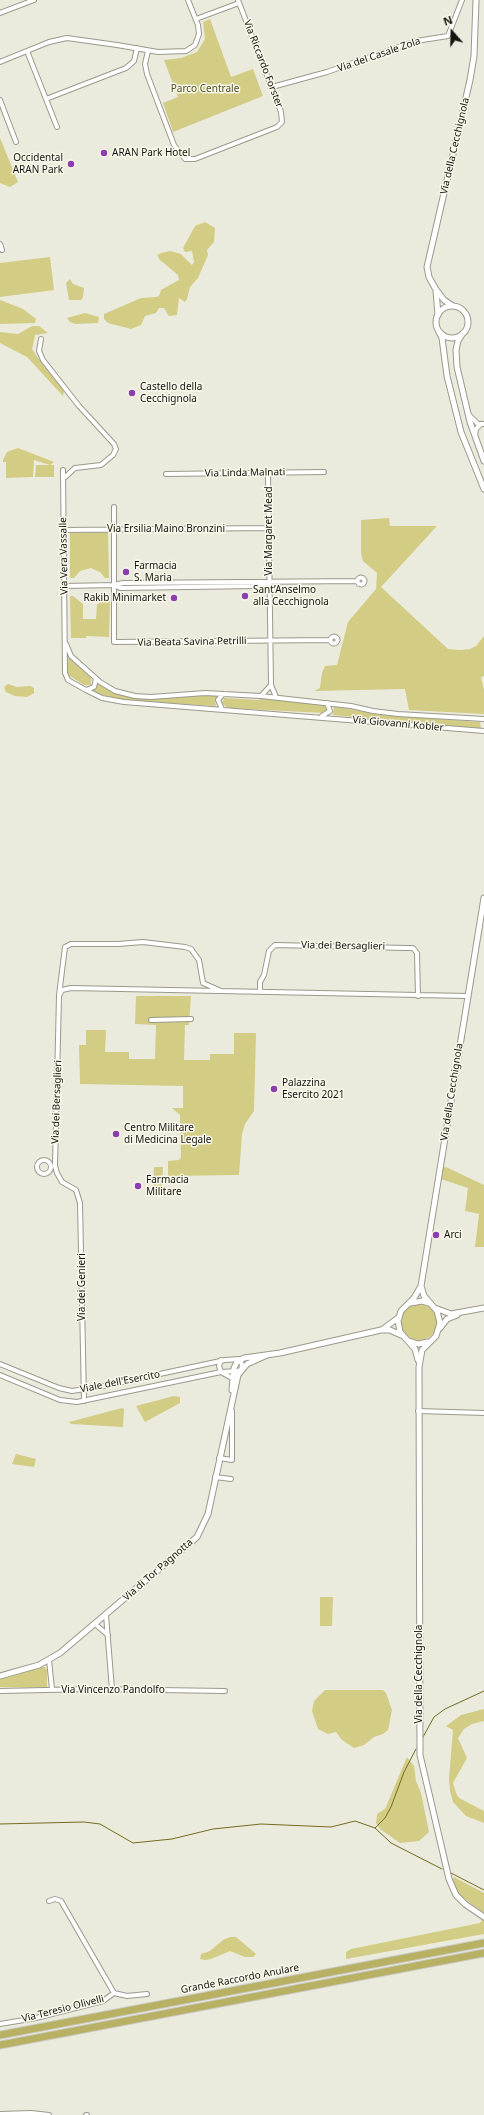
<!DOCTYPE html>
<meta charset="utf-8">
<style>
body{margin:0}
#map{position:relative;width:484px;height:2115px;overflow:hidden;background:#ebebdd;font-family:"Noto Sans",sans-serif}
canvas{display:block}
.north{position:absolute;left:432px;top:12px;width:40px;height:40px;-webkit-text-stroke:3px #f9f8ea;paint-order:stroke;rotate:340deg;font-size:11px;font-weight:700;line-height:16px;text-align:center;color:#151410}
.north::after{content:'';display:block;margin:auto;width:14px;height:18px;background:#151410;clip-path:polygon(50% 0,100% 100%,50% 72%,0 100%)}
</style>
<div id="map">
<canvas width="484" height="2115"></canvas>
<div class="north">N</div>
</div>
<script>
const c = document.querySelector('canvas').getContext('2d');
c.lineJoin = 'round';
function paint(path, color) { c.fillStyle = color; c.fill(path, 'evenodd'); }
const poly = rows => new Path2D(rows.map(r => 'M' + r).join(''));
function trace(path, color, width, dash) { c.strokeStyle = color; c.lineWidth = width; c.lineCap = dash ? 'butt' : 'round'; c.setLineDash(dash || []); c.stroke(path); }
function label(font, color, halo, rows, align = 'center') {
  c.font = font + ' "Noto Sans",sans-serif'; c.lineWidth = 3; c.setLineDash([]); c.textBaseline = 'middle'; c.strokeStyle = halo; c.fillStyle = color; for (const [text, x, y, turn = 0] of rows) {
    c.save(); c.translate(x, y); c.rotate((+turn || 0) * Math.PI / 180); c.textAlign = isNaN(turn) ? turn : align; if (halo) c.strokeText(text, 0, 0); c.fillText(text, 0, 0); c.restore();
  }
}
paint(poly([
 [210,19,231,77,253,69,263,96,173,132,163,103,178,97,164,60,181,58,197,52,205,39,203,22],
 [0,138,18,182,10,187,0,183],
 [205,222,215,228,214,242,207,250,208,255,198,278,190,287,187,299,185,302,179,298,177,315,169,316,164,308,159,308,156,313,145,316,141,325,131,329,108,323,104,319,104,314,141,298,156,297,159,296,161,290,179,280,178,275,160,260,157,255,161,253,170,251,181,254,192,265,194,262,192,251,185,252,183,248,195,226],
 [50,257,54,290,0,297,0,263],
 [70,279,73,284,84,288,83,297,81,300,69,300,66,283],
 [0,300,23,309,36,319,35,323,0,324],
 [85,313,99,317,98,323,75,324,70,322,67,318],
 [32,326,39,326,48,333,35,335,32,349,38,358,64,391,63,396,27,357,0,343,0,332,18,334],
 [18,448,54,462,50,465,54,465,54,477,35,477,36,465,50,465,34,460,33,477,6,478,6,462,3,462,3,460,7,452],
 [389,518,390,526,437,526,381,587,448,649,460,650,470,649,476,646,484,636,484,676,481,677,484,690,484,714,409,710,405,689,314,691,320,688,322,673,325,666,337,665,348,622,376,589,377,573,363,561,361,553,361,520],
 [108,532,109,578,105,578,100,572,91,568,80,571,74,578,70,578,70,533],
 [70,596,73,596,83,604,83,619,96,619,97,605,105,597,110,597,109,637,86,636,86,638,71,638],
 [68,657,91,678,91,685,84,685,68,675],
 [8,684,17,687,30,686,34,688,34,693,27,697,15,696,6,692,4,687],
 [98,684,121,695,142,699,218,695,215,700,216,706,123,700,92,692],
 [224,698,258,700,262,699,325,705,328,711,324,713,228,708,222,703],
 [334,706,380,715,480,722,481,729,333,715],
 [136,996,191,996,189,1025,185,1025,184,1060,210,1060,210,1054,234,1054,234,1033,256,1033,254,1111,245,1124,242,1134,239,1175,168,1176,168,1161,179,1160,181,1157,180,1115,172,1108,183,1108,183,1086,80,1084,79,1045,86,1045,86,1030,106,1030,105,1052,129,1052,129,1059,155,1059,156,1025,135,1024],
 [154,1167,163,1167,162,1189,153,1187],
 [446,1167,484,1185,484,1247,475,1247,479,1214,465,1211,468,1188,441,1179,443,1168],
 '401 1322a18 18 0 1 1 36 0a18 18 0 1 1-36 0Z',
 [174,1396,180,1397,180,1403,145,1422,136,1406],
 [122,1408,124,1409,123,1427,71,1424,69,1422],
 [16,1454,36,1459,34,1467,12,1464],
 [320,1597,333,1597,332,1626,320,1626],
 [40,1667,45,1667,47,1670,47,1688,0,1687,0,1678],
 [325,1690,383,1690,386,1693,392,1710,388,1730,383,1734,374,1737,364,1745,354,1748,342,1740,336,1732,328,1734,318,1729,312,1711,314,1701],
 [484,1709,484,1721,472,1724,464,1729,458,1738,467,1758,453,1783,456,1793,459,1798,484,1811,484,1823,466,1816,453,1802,450,1791,449,1778,453,1730,446,1726,461,1715],
 [407,1757,414,1766,416,1781,421,1793,429,1832,419,1841,400,1843,380,1829,376,1823,377,1814,385,1809],
 [454,1877,484,1893,484,1913,461,1896,455,1886,453,1880],
 [482,1920,484,1920,484,1934,346,1959,346,1952,351,1949,480,1923],
 [230,1937,236,1937,256,1954,253,1957,245,1957,230,1951,211,1959,205,1960,200,1959,201,1954,210,1951,223,1940]
]), '#d2cc84');
trace(poly([
 [423,1737,434,1717,445,1709,484,1691],
 [0,1824,84,1822,100,1824,133,1843,172,1839,213,1829,261,1824,331,1827,355,1821,375,1828,391,1843,442,1869],
 [375,1828,385,1818,391,1807,404,1772,416,1749],
 [451,1873,484,1890]
]), '#746c1f', 1);
const minor = poly([
 [0,13,34,0],
 [196,19,239,3],
 [27,51,57,127],
 [148,51,145,64,147,74,174,145,185,159,195,159,277,127,282,122,281,112,238,0],
 [0,62,49,42,67,38,117,45,158,52,186,51,195,45,199,34,198,25,188,0],
 [272,87,327,72,416,41,448,36,462,0],
 [46,99,126,68,134,61,137,48],
 [0,100,16,142],
 [0,244,2,250],
 [41,339,39,351,43,360,79,406,114,444,116,449,113,455,101,465,75,468,63,479],
 [468,414,478,424,484,424],
 [475,436,476,429,481,424],
 [63,470,65,673,68,680,86,690,102,698,124,702,484,731],
 [268,473,271,685,276,697],
 [166,474,324,472],
 [114,507,114,642,330,640],
 [63,530,269,528],
 '357.5 581a3.5 3.5 0 1 1 7 0a3.5 3.5 0 1 1-7 0Z',
 [114,585,120,588,257,586,269,583],
 [64,586,114,585,123,583,357,581],
 '330.5 640a3.5 3.5 0 1 1 7 0a3.5 3.5 0 1 1-7 0Z',
 [66,644,71,656,100,682,115,691,135,696,151,697,205,693,261,696,351,706,373,711,398,714,484,719],
 [86,690,94,687,96,679],
 [261,696,271,685],
 [222,709,218,700,223,694],
 [322,716,330,711,327,703],
 [260,992,260,982,264,975,269,951,275,945,406,948,413,948,417,953,418,996],
 [59,995,65,947,71,944,118,944,143,942,185,947,191,949,199,960,203,983,221,991],
 [151,1020,191,1019],
 '37 1167a7 7 0 1 1 14 0a7 7 0 1 1-14 0Z',
 [0,1364,59,1388,72,1391,104,1386,225,1360,240,1359,242,1365,241,1370,237,1371,221,1372,77,1402,60,1400,0,1375],
 [221,1372,232,1378],
 [221,1372,219,1366,221,1360],
 [84,1401,80,1203,76,1190,62,1182,57,1173,55,1166,59,996,62,990,71,988,468,996],
 [418,1411,484,1413],
 [219,1458,232,1460,232,1411],
 [215,1477,231,1479],
 [106,1615,112,1689],
 [95,1624,108,1635],
 [49,1660,52,1689],
 [0,1691,92,1689,225,1691],
 [49,1901,55,1899,61,1901,114,1993],
 [0,2024,36,2018,103,2001,114,1993,127,1996,147,1994],
 [0,2114,31,2113,49,2115],
 [86,2115,87,2115]
]);
const tertiary = poly([
 [436,291,438,315],
 [453,306,444,300,435,288,429,277,427,267,470,80,474,56,476,0],
 '436 322a16 16 0 1 1 32 0a16 16 0 1 1-32 0Z',
 [438,330,442,338,447,376,461,432,484,489],
 [463,333,458,341,456,350,457,367,470,422,484,461],
 [421,1286,424,1296,437,1311,440,1323,436,1336,422,1350,419,1367,420,1755,449,1879,456,1895,465,1904,484,1917],
 [411,1303,422,1301,429,1303],
 [435,1308,451,1314,484,1308],
 [440,1328,447,1319,457,1315],
 [383,1329,398,1318],
 [409,1341,418,1344,428,1342],
 [418,1360,415,1349,400,1332,398,1321,401,1311,414,1298,421,1286,484,898],
 [232,1390,234,1368,237,1362,244,1358,280,1353,381,1330,390,1330,401,1335],
 [0,1676,39,1665,60,1653,197,1537,208,1514,238,1375,247,1364,267,1355]
]);
const motorway = poly([
 [0,2035,484,1943],
 [0,2045,484,1953]
]);
trace(minor, '#9a998c', 6);
trace(tertiary, '#9a998c', 7);
trace(motorway, '#cccbca', 9);
trace(minor, '#fff', 4);
trace(tertiary, '#fff', 5);
trace(motorway, '#b8b163', 7);
for (const [x, y, r, color] of [
 [104,153,4,"#8c3eae"],
 [71,164,4,"#8c3eae"],
 [132,393,4,"#8c3eae"],
 [126,572,4,"#8c3eae"],
 [245,596,4,"#8c3eae"],
 [174,598,4,"#8c3eae"],
 [274,1089,4,"#8c3eae"],
 [116,1134,4,"#8c3eae"],
 [138,1186,4,"#8c3eae"],
 [436,1235,4,"#8c3eae"]
]) { const dot = new Path2D(); dot.arc(x, y, r, 0, 2 * Math.PI); c.fillStyle = color; c.fill(dot); trace(dot, '#f9f8ea', 1.5); }
label('10px', '#151410', '#f9f8ea', [
 ["Via del Casale Zola",379,55,-19],
 ["Via Riccardo Forster",263,64,69],
 ["Via della Cecchignola",455,146,-77],
 ["Via Linda Malnati",245,473,-1],
 ["Via Ersilia Maino Bronzini",166,529],
 ["Via Margaret Mead",269,531,-90],
 ["Via Vera Vassalle",64,556,-91],
 ["Via Beata Savina Petrilli",192,642,-1],
 ["Via Giovanni Kobler",398,724,5],
 ["Via dei Bersaglieri",343,946,1],
 ["Via della Cecchignola",452,1092,-81],
 ["Via dei Bersaglieri",57,1102,-88],
 ["Via dei Genieri",82,1287,-90],
 ["Viale dell'Esercito",120,1382,-11],
 ["Via di Tor Pagnotta",158,1570,-41],
 ["Via della Cecchignola",419,1674,-90],
 ["Via Vincenzo Pandolfo",113,1690],
 ["Grande Raccordo Anulare",240,1979,-11],
 ["Via Teresio Olivelli",63,2009,-14]
]);
label('10px', '#514d23', '#f9f8ea', [
 ["Parco Centrale",205,89]
]);
label('10px', '#151410', '#f9f8ea', [
 ["ARAN Park Hotel",112,153],
 ["Occidental",63,158,"right"],
 ["ARAN Park",63,170,"right"],
 ["Castello della",140,387],
 ["Cecchignola",140,399],
 ["Farmacia",134,566],
 ["S. Maria",134,578],
 ["Sant’Anselmo",253,590],
 ["alla Cecchignola",253,602],
 ["Rakib Minimarket",166,598,"right"],
 ["Palazzina",282,1083],
 ["Esercito 2021",282,1095],
 ["Centro Militare",124,1128],
 ["di Medicina Legale",124,1140],
 ["Farmacia",146,1180],
 ["Militare",146,1192],
 ["Arci",444,1235]
], 'left');
</script>
